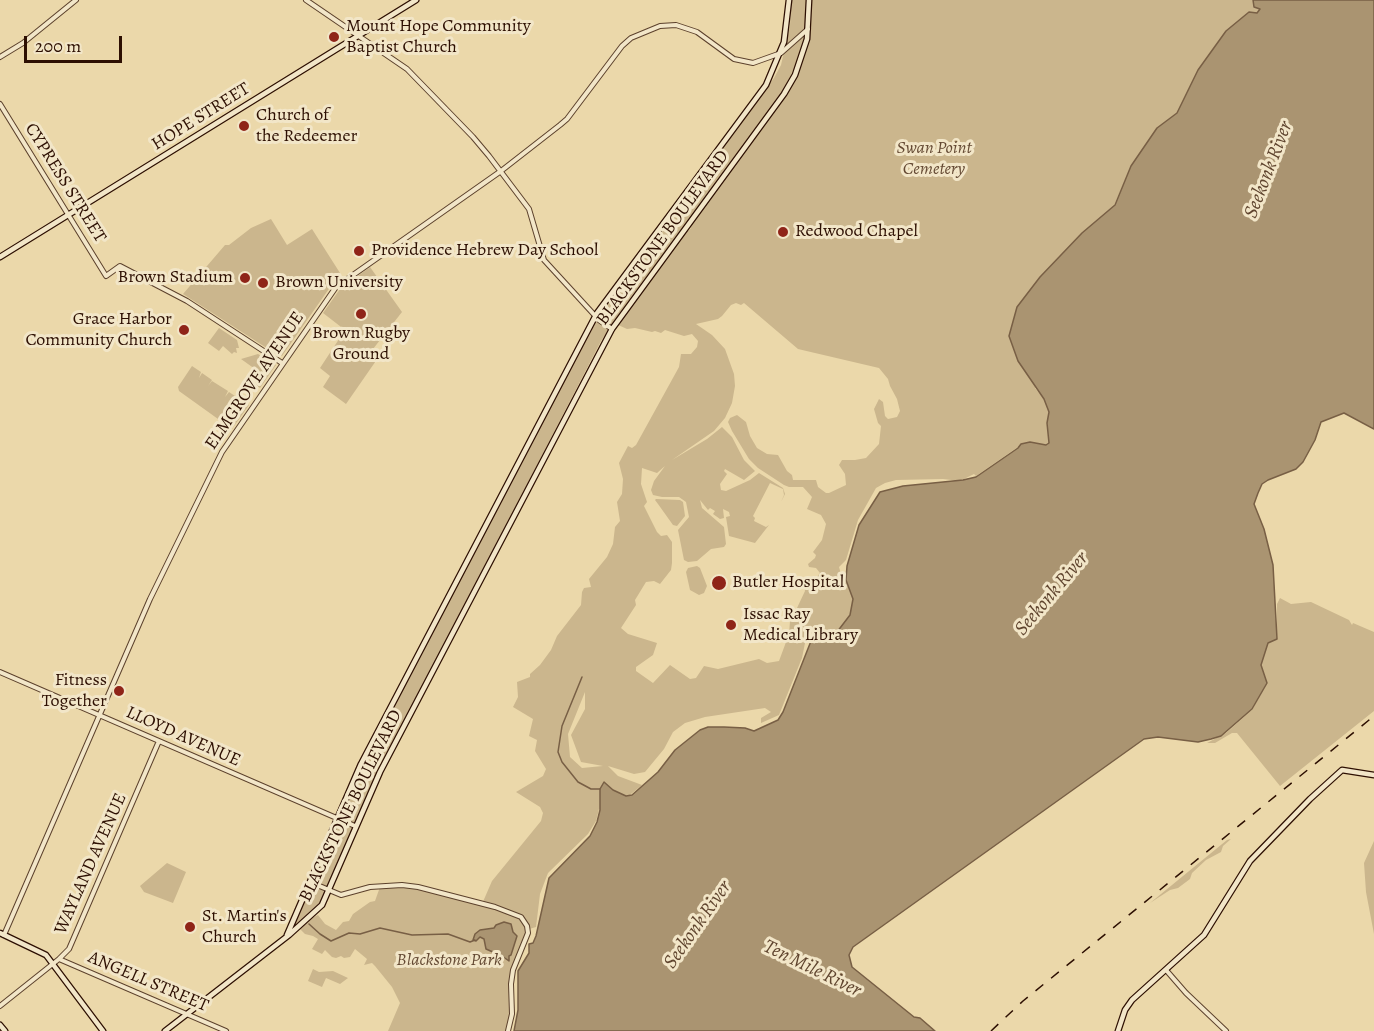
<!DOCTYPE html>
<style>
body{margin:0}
#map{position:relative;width:1374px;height:1031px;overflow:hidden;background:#ebd8aa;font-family:Alegreya,serif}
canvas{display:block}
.scale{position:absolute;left:24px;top:36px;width:98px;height:27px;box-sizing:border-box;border:3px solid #2d0f02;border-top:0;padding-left:8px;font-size:18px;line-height:21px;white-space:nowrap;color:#2d0f02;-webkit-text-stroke:4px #f2e6c8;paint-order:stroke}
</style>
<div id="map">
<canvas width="1374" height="1031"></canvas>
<div class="scale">200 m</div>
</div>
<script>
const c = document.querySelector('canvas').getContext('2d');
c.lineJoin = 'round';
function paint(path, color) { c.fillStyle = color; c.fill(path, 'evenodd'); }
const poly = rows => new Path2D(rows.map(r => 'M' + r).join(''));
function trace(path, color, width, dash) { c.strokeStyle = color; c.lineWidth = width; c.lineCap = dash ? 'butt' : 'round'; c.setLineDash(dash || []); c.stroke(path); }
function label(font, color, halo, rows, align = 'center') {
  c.font = font + ' Alegreya,serif'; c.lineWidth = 6; c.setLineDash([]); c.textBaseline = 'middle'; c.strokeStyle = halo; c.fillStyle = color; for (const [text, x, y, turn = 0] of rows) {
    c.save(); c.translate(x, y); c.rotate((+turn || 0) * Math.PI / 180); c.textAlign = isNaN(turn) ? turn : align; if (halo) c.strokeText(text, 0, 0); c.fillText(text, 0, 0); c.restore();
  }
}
paint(poly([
 [791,0,806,0,804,41,808,40,810,33,812,0,1255,0,1261,8,1193,80,1177,113,1156,130,1131,166,1035,388,1044,399,1049,412,1047,423,1049,443,1046,445,1029,442,1015,449,976,476,974,474,960,481,943,479,896,480,885,483,876,488,858,520,846,560,839,567,841,574,849,586,854,600,849,629,805,643,802,658,779,715,761,723,761,718,771,712,765,708,705,717,685,723,673,732,664,749,645,772,634,774,608,766,618,776,642,785,597,822,600,810,599,809,596,821,588,834,548,873,540,894,536,927,526,930,525,936,511,968,509,983,510,1019,507,1031,388,1031,400,1003,392,987,375,966,372,963,364,965,367,959,355,949,350,957,344,958,341,956,336,958,332,957,325,950,322,954,312,949,318,939,313,936,305,934,299,928,313,915,314,917,318,915,325,924,336,930,343,922,349,921,353,914,370,902,375,901,380,887,417,887,482,904,492,881,541,821,543,813,540,807,516,792,543,776,546,769,535,751,537,740,529,736,533,719,513,707,518,697,517,682,530,677,530,674,540,665,551,650,557,636,581,605,582,592,584,588,591,587,589,579,607,557,613,544,615,527,620,521,617,502,622,494,623,479,619,463,628,446,632,448,636,445,679,367,681,354,691,354,697,347,698,341,692,334,684,336,665,330,661,333,655,331,652,332,635,328,627,329,616,324,685,230,688,231,691,228,688,225,789,86,800,56,783,91,766,116,631,297,601,341,441,651,379,767,320,903,315,910,293,930,292,928,374,743,600,314,774,78,781,65,790,26],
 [736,303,741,305,744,303,798,349,879,368,888,379,890,386,897,399,900,411,897,417,888,419,885,416,883,402,879,399,874,409,878,423,881,426,879,444,866,458,855,460,842,460,839,465,845,474,846,485,829,493,826,493,818,487,816,480,793,480,792,475,787,471,778,455,767,454,757,448,750,436,746,422,737,415,730,418,728,422,732,431,749,459,758,468,784,485,789,487,803,487,812,497,807,509,821,515,826,524,822,540,813,552,816,555,815,558,808,564,809,567,816,568,820,573,817,577,813,577,807,581,804,586,805,591,797,608,798,610,790,621,789,634,779,661,767,663,759,659,718,669,704,666,696,678,690,679,670,665,653,683,636,671,636,667,653,655,657,643,628,634,621,628,636,605,635,600,646,582,654,581,660,584,671,570,672,563,672,542,667,535,661,536,657,532,644,506,647,502,641,484,642,468,657,473,665,466,654,481,651,490,653,495,662,497,679,497,686,502,689,517,678,530,684,560,688,562,697,561,711,549,724,547,726,544,724,527,702,508,700,500,708,510,710,508,715,511,713,514,720,519,724,518,723,509,729,512,730,516,726,517,729,536,755,543,769,525,766,527,754,521,755,518,753,516,770,483,783,489,784,495,781,502,785,494,783,488,759,473,750,480,726,491,721,490,720,484,727,474,724,471,725,469,744,480,755,471,744,460,732,437,722,427,707,439,672,460,714,431,725,418,732,403,735,386,734,374,725,349,712,335,696,324,718,319,722,316,731,305],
 [585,692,585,709,571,735,581,762,603,766,582,768,570,757,568,734],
 [271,219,287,245,312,229,340,273,282,356,279,356,183,294,225,245,229,245,251,228],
 [370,267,402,312,373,349,380,355,346,404,323,387,330,376,320,368,345,330,323,313,340,289],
 [219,328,237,340,239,348,236,348,237,353,234,352,232,354,223,346,219,351,208,343],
 [258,354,276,365,260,388,256,385,258,379,253,374,255,369,241,359],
 [192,366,201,372,199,378,202,373,212,380,208,386,212,381,228,391,225,397,229,392,238,398,235,405,240,399,249,405,232,429,179,391,178,387],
 [656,499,680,500,683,502,685,516,677,526,673,525,658,504,655,500],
 [697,566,700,568,707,586,704,593,699,595,690,590,686,572,688,568],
 [1280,598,1291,604,1311,602,1349,620,1352,625,1353,623,1374,632,1374,711,1280,786,1237,733,1232,733,1215,743,1207,743,1226,733,1252,710,1267,683,1261,665,1268,643,1277,638,1277,604],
 [1231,839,1223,846,1221,852,1206,860,1192,873,1190,879,1178,888,1170,890,1150,903,1227,840],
 [1374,841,1374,934,1366,892,1364,863],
 [167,863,186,872,173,903,144,892,140,886],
 [313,969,319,972,333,971,348,978,340,984,326,978,322,987,308,981]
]), '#cbb68d');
const water = poly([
 [1253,0,1374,0,1374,429,1344,413,1321,422,1315,440,1303,462,1296,469,1268,480,1262,484,1258,493,1254,504,1264,529,1273,565,1277,639,1268,643,1261,665,1267,683,1252,709,1221,736,1211,739,1198,742,1158,737,1144,739,853,947,849,955,852,967,914,1017,920,1018,935,1031,514,1031,518,1010,518,971,529,953,529,944,533,943,536,936,549,878,590,836,597,822,600,810,600,789,604,782,613,790,626,796,632,795,658,772,675,750,700,730,708,727,724,727,745,728,754,731,778,720,783,712,811,641,837,632,850,615,853,599,846,580,847,566,859,525,880,492,903,486,963,480,976,477,1018,448,1021,444,1030,442,1046,445,1049,443,1047,423,1049,412,1044,399,1018,361,1009,336,1017,307,1040,277,1082,233,1115,205,1131,166,1157,128,1177,113,1198,70,1226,31,1249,12,1257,13,1260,9,1254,7,1253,0],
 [504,922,511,924,513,932,517,936,511,955,509,956,509,961,502,956,486,949,484,939,480,937,476,941,473,940,475,934,480,930,494,928,496,925,504,922]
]);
paint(water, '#aa9471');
trace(water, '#785f45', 1.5);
trace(poly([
 [582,677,562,726,558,752,562,762,578,782,591,789,600,789],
 [309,924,320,934,331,941,349,933,360,934,380,928,412,935,448,934,470,942,475,940]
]), '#785f45', 1.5);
const tertiary = poly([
 [306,0,407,69,473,137,489,156,529,209,544,260,599,320,612,329],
 [0,57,23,43,76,0],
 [0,104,106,276,120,266,187,301,282,363],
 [0,672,355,826],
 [310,882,341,895,370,887,402,885,418,887,495,907,521,917,527,926,528,933,513,970,511,984,512,1014,508,1031],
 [4,935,150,599,222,452,336,287,501,171,560,125,567,119,622,46,631,38,660,26,676,25,697,32,734,59,753,63,781,53,808,29],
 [59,959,226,1031],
 [1166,970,1186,993,1226,1031],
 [0,1006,59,959,69,949,159,741]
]);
const secondary = poly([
 [0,257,416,0],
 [0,933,46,955,103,1031],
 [287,935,361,764,597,313,766,85,784,42,789,0],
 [0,1025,5,1031],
 [165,1031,289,935,322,905,380,772,612,329,784,94,795,75,807,39,809,0],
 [1118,1031,1125,1010,1132,1000,1204,935,1250,861,1310,799,1342,770,1374,775]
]);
trace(tertiary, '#5c412c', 6);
trace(secondary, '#2d0f02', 7);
trace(tertiary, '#f2e6c8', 4);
trace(secondary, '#f2e6c8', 4.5);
trace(poly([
 [991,1031,1023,1001,1374,716]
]), '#2d0f02', 1.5, [10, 10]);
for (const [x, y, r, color] of [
 [334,37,6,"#8f2418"],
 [244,126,6,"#8f2418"],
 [783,232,6,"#8f2418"],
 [359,251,6,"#8f2418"],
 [245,278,6,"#8f2418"],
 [263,283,6,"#8f2418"],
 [361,314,6,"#8f2418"],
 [184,330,6,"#8f2418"],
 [719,583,8,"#8f2418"],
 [731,625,6,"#8f2418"],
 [119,691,6,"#8f2418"],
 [190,927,6,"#8f2418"]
]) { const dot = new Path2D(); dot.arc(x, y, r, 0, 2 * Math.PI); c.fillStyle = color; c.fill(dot); trace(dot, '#f2e6c8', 2); }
label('18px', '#2d0f02', '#f2e6c8', [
 ["Mount Hope Community",346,27],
 ["Baptist Church",346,48],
 ["Church of",256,116],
 ["the Redeemer",256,137],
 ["Redwood Chapel",795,232],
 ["Providence Hebrew Day School",371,251],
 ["Brown Stadium",233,278,"right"],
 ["Brown University",275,283],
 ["Grace Harbor",172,320,"right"],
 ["Community Church",172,341,"right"],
 ["Brown Rugby",361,334,"center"],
 ["Ground",361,355,"center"],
 ["Butler Hospital",732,583],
 ["Issac Ray",743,615],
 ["Medical Library",743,636],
 ["Fitness",107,681,"right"],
 ["Together",107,702,"right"],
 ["St. Martin's",202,917],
 ["Church",202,938]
], 'left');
label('18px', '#2d0f02', '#f2e6c8', [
 ["HOPE STREET",201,117,-32],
 ["CYPRESS STREET",65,183,58],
 ["BLACKSTONE BOULEVARD",663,238,-54],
 ["ELMGROVE AVENUE",255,381,-56],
 ["LLOYD AVENUE",183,737,24],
 ["BLACKSTONE BOULEVARD",351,806,-64],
 ["WAYLAND AVENUE",91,864,-66],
 ["ANGELL STREET",148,982,23]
]);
label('italic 18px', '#644933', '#f2e6c8', [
 ["Swan Point",934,149],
 ["Cemetery",934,170],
 ["Blackstone Park",449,961]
]);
label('italic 20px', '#5f442e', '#f2e6c8', [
 ["Seekonk River",1269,170,-69],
 ["Seekonk River",1052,594,-50],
 ["Seekonk River",698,925,-55],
 ["Ten Mile River",812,969,26]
]);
</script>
